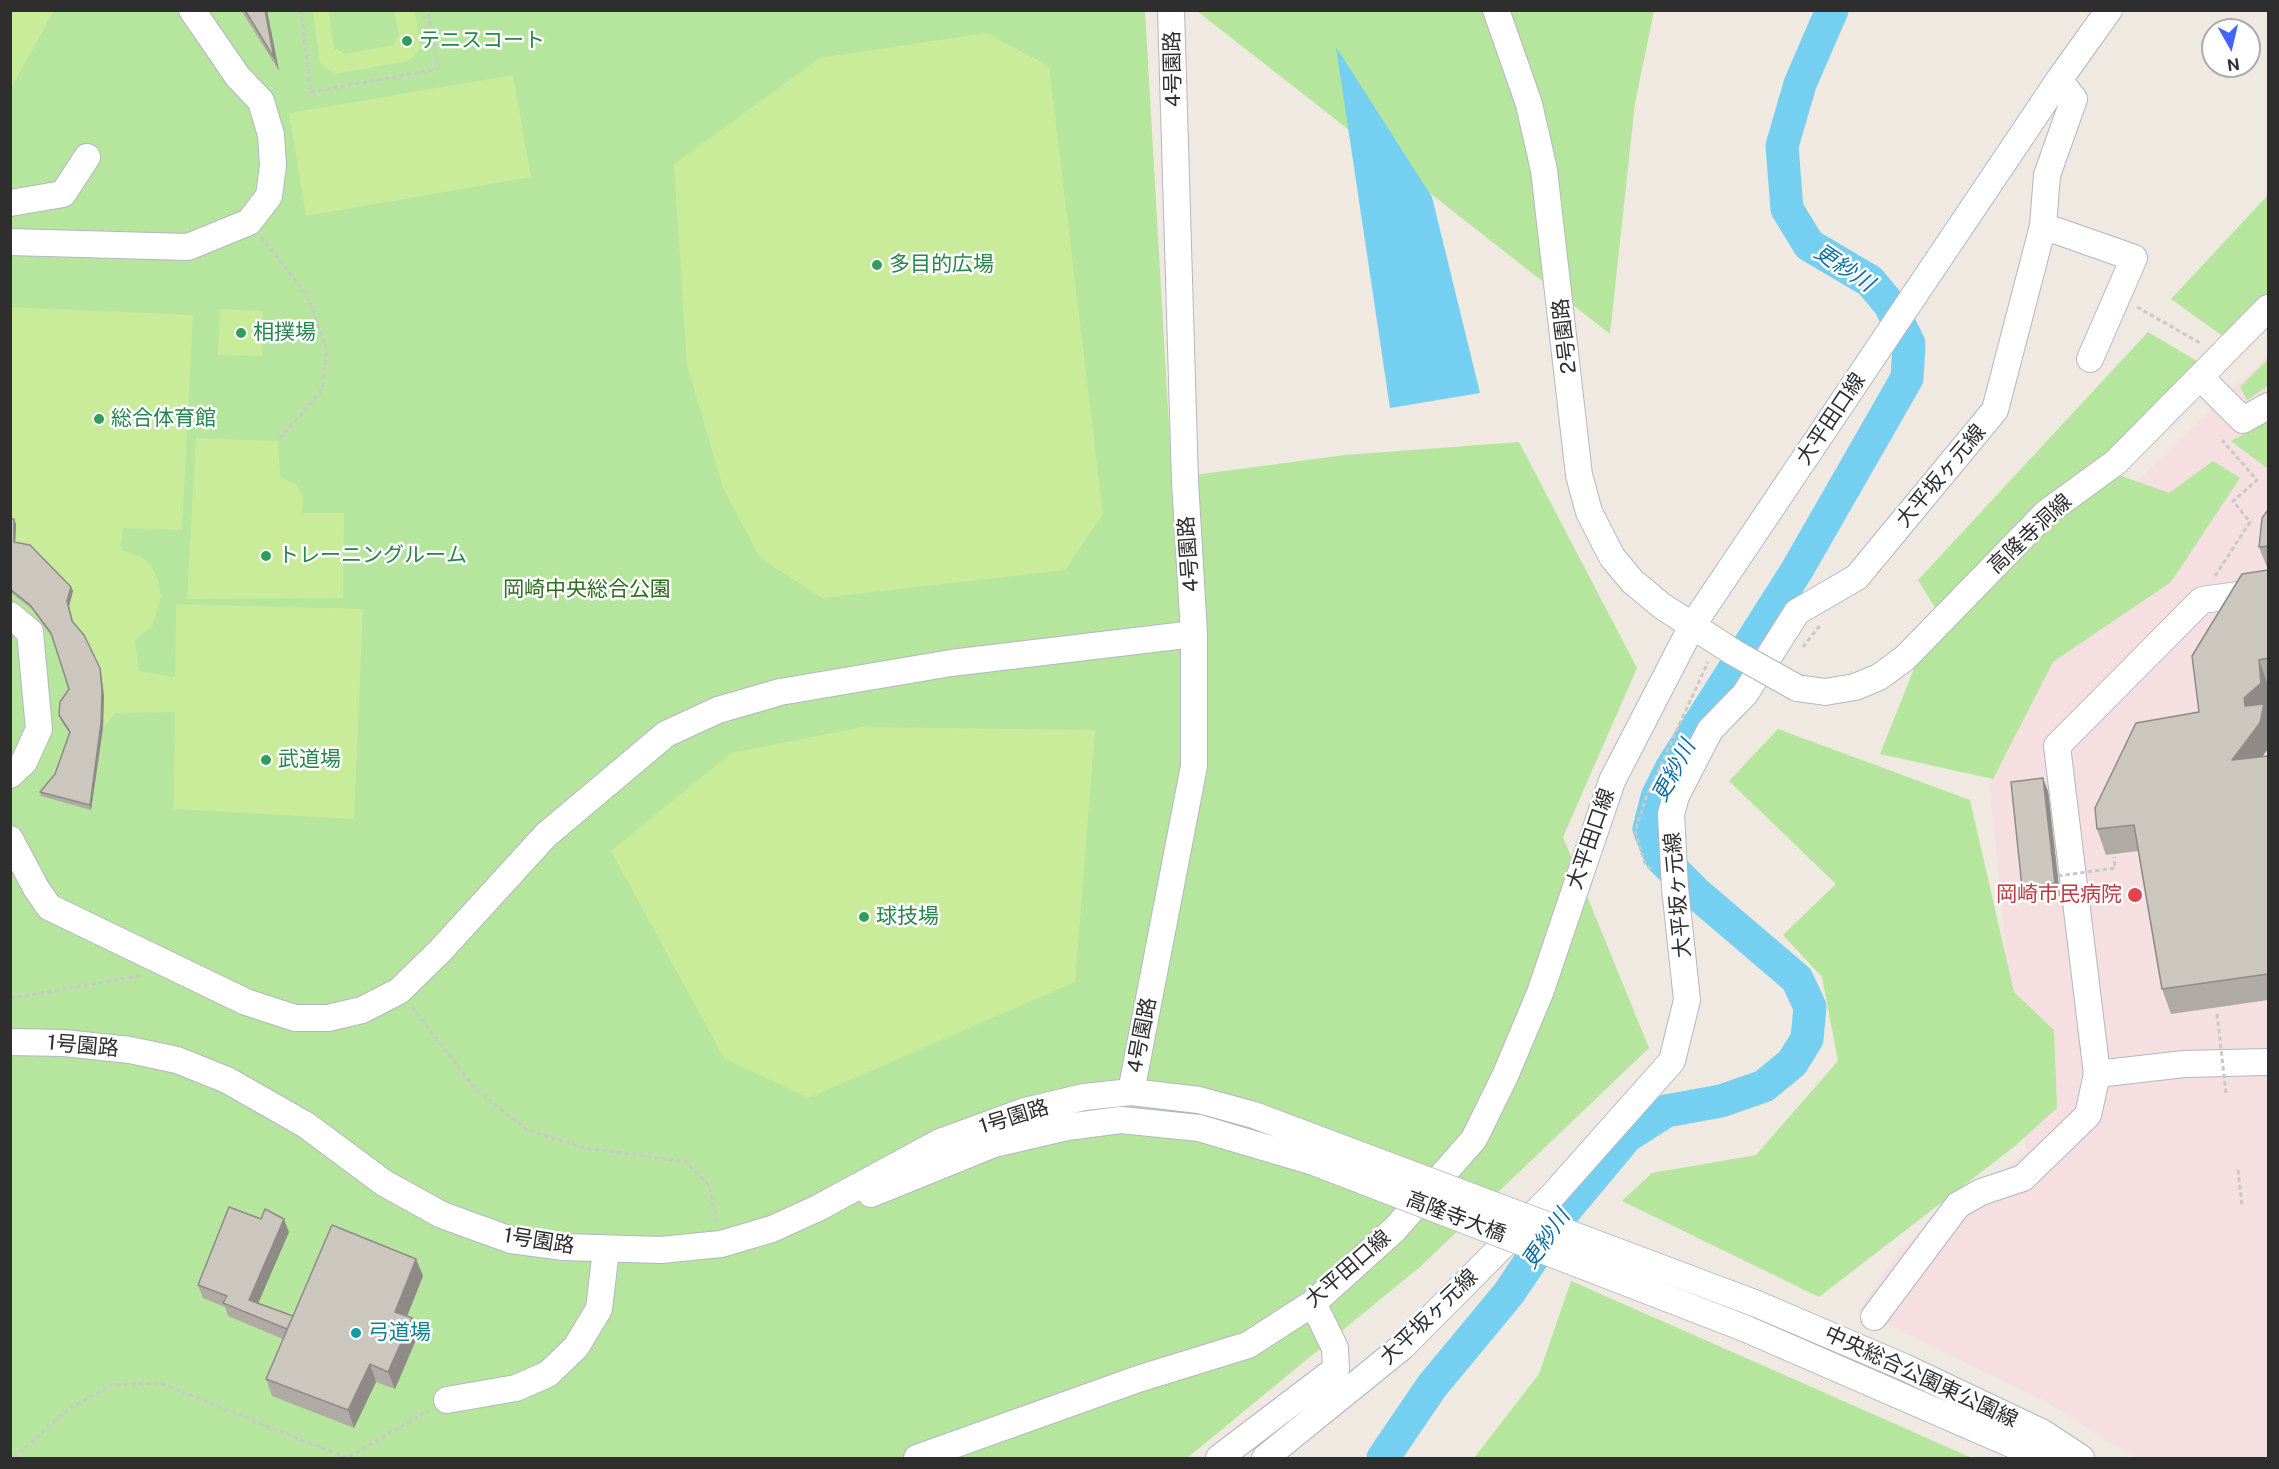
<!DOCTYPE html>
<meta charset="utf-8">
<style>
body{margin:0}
#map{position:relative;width:2279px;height:1469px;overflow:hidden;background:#efe9e1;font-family:"Public Sans",sans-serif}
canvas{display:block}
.frame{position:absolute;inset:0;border:12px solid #2e2e2e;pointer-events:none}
.north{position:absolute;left:2201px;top:18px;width:60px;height:60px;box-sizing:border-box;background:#fff;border:2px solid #ababab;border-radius:50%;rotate:172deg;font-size:16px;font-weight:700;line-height:24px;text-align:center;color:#2e2e2e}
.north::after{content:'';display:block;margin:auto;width:21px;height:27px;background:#4264fb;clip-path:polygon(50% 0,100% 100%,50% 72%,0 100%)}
</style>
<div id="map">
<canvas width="2279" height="1469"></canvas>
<div class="frame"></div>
<div class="north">N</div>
</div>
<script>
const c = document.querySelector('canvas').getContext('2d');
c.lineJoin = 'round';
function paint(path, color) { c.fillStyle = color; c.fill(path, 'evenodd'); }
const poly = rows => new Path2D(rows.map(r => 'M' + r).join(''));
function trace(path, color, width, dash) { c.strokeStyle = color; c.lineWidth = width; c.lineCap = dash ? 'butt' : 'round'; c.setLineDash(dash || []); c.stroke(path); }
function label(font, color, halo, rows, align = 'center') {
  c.font = font + ' "Public Sans","Noto Sans JP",sans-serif'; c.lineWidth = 5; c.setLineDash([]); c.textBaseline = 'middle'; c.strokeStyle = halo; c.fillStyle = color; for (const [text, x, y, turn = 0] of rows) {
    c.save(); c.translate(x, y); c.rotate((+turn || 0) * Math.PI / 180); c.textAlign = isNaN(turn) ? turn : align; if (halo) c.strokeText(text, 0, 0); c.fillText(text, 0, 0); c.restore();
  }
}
paint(poly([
 [2268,355,2268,1458,2134,1458,2049,1403,1859,1311,1899,1251,2026,1153,1975,637]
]), '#f5dfe0');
paint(poly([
 [10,11,1145,11,1172,478,1345,455,1519,442,1637,668,1563,837,1649,1048,1421,1266,1187,1458,11,1458],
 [1197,11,1654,11,1635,103,1610,334],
 [2268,195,2268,295,2224,337,2171,299],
 [2148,332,2202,364,2102,469,2169,493,2213,461,2240,478,2171,582,2053,662,1993,779,1880,754,1937,611,1918,580],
 [2268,359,2268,386,2247,400,2240,387],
 [2268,421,2268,469,2231,441],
 [1778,729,1970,800,2014,992,2054,1030,2057,1108,2015,1146,1819,1297,1622,1201,1652,1173,1756,1155,1838,1061,1822,977,1783,935,1836,884,1729,781],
 [1571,1281,1737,1354,1972,1458,1474,1458,1539,1374]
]), '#b6e59e');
paint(poly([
 [11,10,54,11,11,88,10,11],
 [313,11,329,11,334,48,345,54,393,45,399,36,394,11,415,11,420,49,409,61,334,74,320,63],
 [986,33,1049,66,1103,514,1065,570,822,598,760,558,723,488,687,365,674,164,820,58],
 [513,75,531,177,306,216,289,113],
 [11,307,193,315,182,530,123,528,121,550,139,556,150,564,158,580,161,597,152,627,135,640,139,671,175,677,176,604,363,609,354,819,174,809,175,712,116,713,103,728,101,672,86,640,15,547,11,523],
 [220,309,263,311,262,356,218,355],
 [196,438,278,441,280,477,295,484,303,496,302,513,344,513,343,598,187,599],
 [863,727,1095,730,1075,982,808,1098,724,1058,611,851,731,753]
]), '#c9ec9a');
paint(poly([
 [1336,47,1432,197,1480,393,1390,408]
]), '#75cff0');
trace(poly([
 [1383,1458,1432,1386,1509,1293,1562,1214,1627,1136,1666,1111,1721,1101,1764,1086,1792,1063,1807,1039,1810,1007,1797,979,1695,892,1661,858,1649,829,1657,797,1672,767,1797,570,1907,378,1909,344,1890,305,1870,281,1809,245,1787,209,1782,146,1800,84,1832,10]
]), '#75cff0', 33);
const minor = poly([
 [1496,10,1529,104,1544,170,1579,475,1589,512,1612,557,1632,581,1662,606,1733,652],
 [10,203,63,194,87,157],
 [2043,226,2134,258,2090,359],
 [10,242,188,247,249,222,269,196,273,165,271,135,261,101,238,77,192,10],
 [2201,378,2243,420,2268,406],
 [10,615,30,632,39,729,24,762,10,775],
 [1797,688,1825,692,1855,687,1879,677,1905,658,2046,513,2116,462,2268,308],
 [10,839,36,888,49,907,246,1002,295,1018,328,1018,362,1010,399,991,440,951,546,835,666,734,718,710,780,692,951,663,1194,634],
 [10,1042,64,1043,130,1050,177,1060,227,1080,306,1125,384,1183,442,1215,511,1240,564,1247,661,1250,721,1244,772,1229,818,1208,940,1142,1025,1111,1084,1097,1131,1092,1199,1100,1254,1115],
 [2097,1074,2184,1064,2268,1062],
 [1131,1092,1194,766,1194,634,1185,481,1171,10],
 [871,1194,994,1144,1067,1127,1121,1120,1199,1128],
 [1757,1304,1904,1367,2043,1433,2081,1458],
 [1874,1317,1958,1205,1981,1192,2023,1178,2088,1115,2097,1074,2057,746,2202,600,2268,591],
 [1744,1328,2043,1458],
 [447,1400,516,1388,548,1374,576,1347,599,1309,606,1250],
 [917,1458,1138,1379,1248,1345,1313,1303,1395,1229,1474,1139,1505,1076,1540,993,1612,781,1692,626,2059,80,2109,10],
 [1219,1458,1336,1369,1335,1348,1313,1303],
 [1265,1458,1402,1347,1553,1195,1672,1061,1687,1000,1675,888,1671,814,1676,796,1710,730,1745,694,1797,612,1857,577,1995,410,2043,226,2047,175,2074,99,2059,80]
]);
trace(minor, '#b4b7c1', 28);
trace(poly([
 [301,10,311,92,438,69,428,10],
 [261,237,307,295,327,350,321,391,278,441],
 [2137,307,2202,344],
 [2215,576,2250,522,2233,501,2257,480,2222,440],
 [1803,647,1821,624],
 [1651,869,1645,864,1635,831,1647,795,1708,662],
 [10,998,139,976],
 [412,1007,473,1086,527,1130,586,1148,686,1162,709,1185,717,1224],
 [2238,1170,2242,1206],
 [14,1458,68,1409,112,1385,160,1383,347,1458,429,1410]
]), '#c9c9c9', 3, [4.5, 3]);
trace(minor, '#fff', 26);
const minorBridge = poly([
 [1733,652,1797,688],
 [1254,1115,1757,1304],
 [1199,1128,1314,1162,1744,1328]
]);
trace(minorBridge, '#b4b7c1', 28, []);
trace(poly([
 [2058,876,2115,868,2114,857],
 [2217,1014,2226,1093]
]), '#c9c9c9', 3, [4.5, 3]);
trace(minorBridge, '#fff', 26);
paint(poly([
 [241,10,267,10,279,71],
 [2268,510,2268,711,2267,712,2263,756,2268,756,2268,1000,2171,1014,2162,989,2138,851,2106,855,2097,829,2199,712,2268,570,2259,547],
 [10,519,16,524,15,543,73,591,69,606,73,622,101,672,104,696,103,728,91,810,41,796,40,792,55,774,69,733,60,719,59,715,69,689,52,637,32,609,10,592],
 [2048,791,2060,896,2027,900,2022,887],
 [261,1219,289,1232,258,1303,293,1316,416,1259,423,1276,407,1316,418,1335,395,1389,376,1382,354,1428,272,1396,266,1379,283,1339,228,1316,225,1307,203,1298,198,1285]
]), '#afaba4');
paint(poly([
 [265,10,267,10,279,71,274,58],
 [14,519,16,524,15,547,14,542],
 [71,587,73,591,69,606,74,625,67,601],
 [2259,660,2268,685,2268,711,2267,712,2268,715,2268,749,2241,785,2232,760,2245,706,2244,698],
 [100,668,101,672,104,696,103,728,91,810,90,805],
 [2043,778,2048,791,2060,896,2055,883],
 [284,1219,289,1232,254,1313,249,1300],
 [416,1259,423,1276,402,1329,395,1312],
 [412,1318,418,1335,395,1389,388,1372],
 [370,1364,376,1382,354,1428,348,1410]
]), '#8e8b86');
const building = poly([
 [245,10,265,10,274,58,245,10],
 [2268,510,2268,546,2259,547,2262,518,2268,510],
 [10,519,14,519,14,542,30,545,71,587,67,601,72,621,84,635,100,668,102,691,101,723,90,805,40,792,55,774,70,732,59,715,60,702,69,689,51,633,30,605,10,589,10,519],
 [2268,570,2268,658,2259,660,2261,683,2244,698,2245,706,2264,704,2260,723,2232,760,2268,756,2268,974,2162,989,2134,825,2097,829,2095,808,2136,723,2199,712,2192,656,2242,574,2268,570],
 [2043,778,2055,883,2022,887,2011,782,2043,778],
 [229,1207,261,1219,265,1209,284,1219,249,1300,293,1316,287,1329,223,1303,227,1296,198,1285,229,1207],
 [332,1225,416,1259,395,1312,412,1318,388,1372,370,1364,348,1410,266,1379,332,1225]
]);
paint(building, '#cbc7bf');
trace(building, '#8e8b86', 1.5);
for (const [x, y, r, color] of [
 [407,41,6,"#2e9e5b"],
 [877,265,6,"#2e9e5b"],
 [241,333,6,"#2e9e5b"],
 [99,419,6,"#2e9e5b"],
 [266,556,6,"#2e9e5b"],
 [266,760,6,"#2e9e5b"],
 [2135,895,8,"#e0444e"],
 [864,917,6,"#2e9e5b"],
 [356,1333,6,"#0f9aa8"]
]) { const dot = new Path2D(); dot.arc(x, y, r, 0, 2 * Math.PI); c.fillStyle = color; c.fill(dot); trace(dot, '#fff', 2); }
label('21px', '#27864d', '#fff', [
 ["テニスコート",419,41],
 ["多目的広場",889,265],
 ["相撲場",253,333],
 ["総合体育館",111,419],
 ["トレーニングルーム",278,556],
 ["武道場",278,760],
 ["球技場",876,917]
], 'left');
label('21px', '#2e2e2e', '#fff', [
 ["4号園路",1173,69,-91],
 ["2号園路",1565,336,-97],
 ["大平田口線",1831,419,-56],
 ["大平坂ヶ元線",1941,476,-50],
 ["高隆寺洞線",2030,534,-43],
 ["4号園路",1189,554,-94],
 ["大平田口線",1591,839,-71],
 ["大平坂ヶ元線",1678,895,-95],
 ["4号園路",1142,1035,-79],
 ["1号園路",83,1046,5],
 ["1号園路",1014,1117,-17],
 ["高隆寺大橋",1456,1217,21],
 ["1号園路",539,1241,9],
 ["大平田口線",1348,1269,-41],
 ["大平坂ヶ元線",1429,1317,-44],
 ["中央総合公園東公園線",1921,1377,25]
]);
label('21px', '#2c6e1b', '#fff', [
 ["岡崎中央総合公園",587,590]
]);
label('21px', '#be3a42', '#fff', [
 ["岡崎市民病院",2122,895]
], 'right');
label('21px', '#0d838f', '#fff', [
 ["弓道場",368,1333]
], 'left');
label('italic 22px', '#0d6fa3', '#fff', [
 ["更紗川",1844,268,34],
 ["更紗川",1674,771,-62],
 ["更紗川",1546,1239,-55]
]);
</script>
